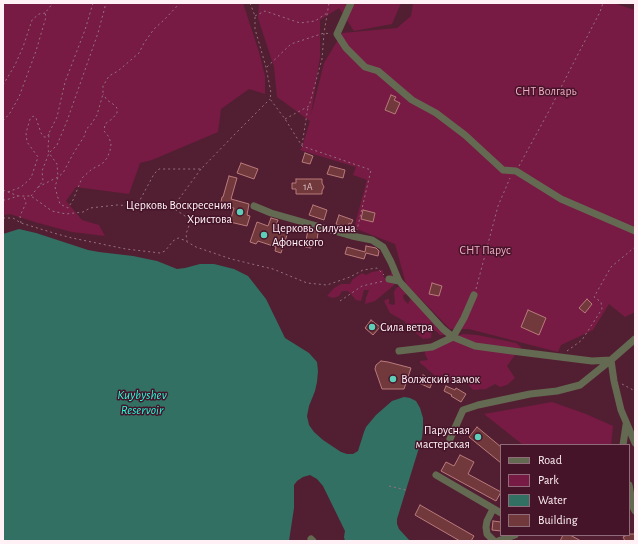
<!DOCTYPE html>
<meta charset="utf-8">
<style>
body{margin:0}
#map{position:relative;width:638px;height:544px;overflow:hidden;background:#521f32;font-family:"Alegreya Sans",sans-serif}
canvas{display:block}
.frame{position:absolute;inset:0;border:4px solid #fff1f5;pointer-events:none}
.legend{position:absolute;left:500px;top:444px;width:130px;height:92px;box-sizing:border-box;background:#461429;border:1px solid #906c7b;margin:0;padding:5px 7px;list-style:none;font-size:12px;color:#fff1f5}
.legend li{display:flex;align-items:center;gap:8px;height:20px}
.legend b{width:20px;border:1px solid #906c7b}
</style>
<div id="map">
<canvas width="638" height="544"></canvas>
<div class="frame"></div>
<ul class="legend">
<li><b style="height:5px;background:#646a52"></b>Road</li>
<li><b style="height:11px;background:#771b44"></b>Park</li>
<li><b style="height:11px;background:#327064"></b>Water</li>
<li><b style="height:11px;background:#71393c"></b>Building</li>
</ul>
</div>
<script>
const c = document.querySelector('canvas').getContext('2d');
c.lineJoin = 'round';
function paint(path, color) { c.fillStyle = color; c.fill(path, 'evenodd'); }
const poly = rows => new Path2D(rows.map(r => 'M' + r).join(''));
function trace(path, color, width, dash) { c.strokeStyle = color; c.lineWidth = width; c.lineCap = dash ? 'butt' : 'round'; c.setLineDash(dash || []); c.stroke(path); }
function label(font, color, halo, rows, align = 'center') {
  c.font = font + ' "Alegreya Sans",sans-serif'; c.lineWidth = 3; c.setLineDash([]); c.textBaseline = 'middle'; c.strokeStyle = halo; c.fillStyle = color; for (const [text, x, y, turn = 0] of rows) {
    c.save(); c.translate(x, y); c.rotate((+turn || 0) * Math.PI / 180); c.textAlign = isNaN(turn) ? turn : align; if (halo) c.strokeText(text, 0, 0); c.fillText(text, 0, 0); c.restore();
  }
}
paint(poly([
 [3,3,243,3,259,52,265,76,265,94,249,89,221,109,218,132,152,160,140,163,129,194,76,187,66,201,82,220,99,225,105,236,72,232,38,223,10,214,3,215],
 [259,3,401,3,392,24,354,31,339,8,320,20,320,57,311,115,324,63,342,33,397,28,411,16,413,3,608,3,616,4,635,10,635,312,625,317,609,304,593,330,561,345,558,352,469,329,450,329,406,284,395,244,354,228,367,180,353,175,356,167,300,150,302,147,310,121,277,97,274,67,258,18],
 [383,270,383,276,388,282,392,270,400,277,393,286,375,301,365,304,366,298,369,290,364,290,361,301,356,300,348,291,342,291,339,296,333,298,327,296,334,288,341,284,350,284,353,279,362,273,366,275,372,272],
 [401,286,407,294,403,295,404,300,408,304,411,298,447,329,444,335,440,335,436,331,432,330,431,338,423,339,415,332,404,321,390,313,384,301,387,299,389,299,389,304,394,305,395,303,394,292,396,288],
 [463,334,477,335,516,343,521,347,507,366,515,378,507,385,500,387,495,384,486,389,473,390,466,382,449,382,435,376,424,366,420,363,420,361,428,360,425,354,425,344,441,342,448,338],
 [552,402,586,414,613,426,611,445,523,445,484,414]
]), '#771b44');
paint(poly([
 [19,229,36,233,88,250,99,252,133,256,157,261,177,269,185,268,200,264,214,264,234,269,248,276,266,299,285,338,309,353,317,362,318,371,317,382,315,391,309,406,307,416,309,425,314,432,323,440,341,452,347,454,353,454,358,451,364,432,366,427,376,415,392,401,404,397,410,398,416,401,420,408,423,418,423,428,422,438,397,519,397,524,399,529,410,541,345,541,344,537,345,531,323,486,317,479,310,475,303,477,297,481,294,485,294,508,289,541,3,541,3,234]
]), '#327064');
const building = poly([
 [391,95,396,97,394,100,400,103,395,114,385,110,391,95],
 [305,153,313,156,310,164,302,162,305,153],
 [241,163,258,169,254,179,237,173,241,163],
 [330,166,345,170,343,178,327,174,330,166],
 [229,176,237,178,231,199,249,204,247,215,250,216,247,226,230,222,234,208,230,207,230,205,221,202,222,197,223,197,229,176],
 [296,179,322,179,322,183,324,187,322,191,322,194,296,194,296,189,292,189,292,183,296,183,296,179],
 [313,205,327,210,324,220,309,215,313,205],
 [363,210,375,213,373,222,361,219,363,210],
 [339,215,353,220,351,224,349,223,348,228,336,224,339,215],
 [271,218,278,220,275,228,288,232,281,253,275,251,276,247,258,241,256,244,250,242,257,222,268,226,271,218],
 [308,229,318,232,317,241,312,240,311,248,305,247,308,229],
 [366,246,376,248,379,251,378,256,366,253,364,259,345,254,347,247,365,252,366,246],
 [432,283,442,286,439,296,429,294,432,283],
 [587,299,592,304,585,313,579,308,587,299],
 [528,310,546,318,539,335,521,327,528,310],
 [371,320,380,327,373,335,365,328,371,320],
 [381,361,388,362,411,368,404,389,382,389,375,369,376,365,381,361],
 [423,375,433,380,430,388,419,383,423,375],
 [446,386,455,390,456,388,466,394,461,402,451,396,452,395,444,391,446,386],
 [477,427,501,447,501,463,469,437,477,427],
 [460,455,474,462,468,474,501,492,496,501,441,471,446,462,454,466,460,455],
 [420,505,474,536,471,541,460,541,415,515,420,505],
 [493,521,501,522,501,531,492,530,493,521],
 [629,534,635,534,635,541,625,541,623,537,629,534],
 [563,535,570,535,581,541,560,541,563,535]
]);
paint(building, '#71393c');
trace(building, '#b97a7b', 1);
trace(poly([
 [93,3,85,30,65,82,57,117,49,133,48,149,49,153,57,164,58,177,55,187,58,198,60,204,68,208,73,200,82,178,92,169,102,164,107,158,110,151,111,144,109,137,104,131,105,124,112,119,117,113,117,108,113,104,107,100,103,94],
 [250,3,255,16,255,29,266,67,271,93,270,99,285,119,302,146,371,170,357,230],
 [255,16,265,11,300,23,315,21,327,13],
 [267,67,291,44,324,33,331,34],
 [3,85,15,65,23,47,32,20,39,14,45,13],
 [285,119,309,106,322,59,324,33,329,3],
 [3,121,10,113,19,97,36,51,46,17,45,13,53,3],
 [302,145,308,107],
 [519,166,550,109,575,60,600,12,603,3],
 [38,187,58,177,63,173,73,154,85,135,86,129,90,126,97,115,103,94,103,86,109,76,118,71,139,53,144,43,154,29,164,20,180,3],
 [3,190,18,196],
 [8,192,21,187,31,178,38,157,27,142,26,133,30,119,33,116,36,118,41,133,44,137,47,137,49,134],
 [31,196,43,181,42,171,49,153,57,145,67,121,98,33,106,3],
 [3,200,6,200,18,196,31,196,52,211,66,214,83,212,90,208,117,205,173,208,191,220,186,234,187,241],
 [133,206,140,200,154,174,159,169,201,169,237,132,270,99],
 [173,207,201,169],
 [3,218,13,218,21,223,57,234,72,238,126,249,160,253,165,251,173,241,178,238,184,240,196,247,231,259,273,269,307,283,327,285,350,277,363,270,377,268,384,275],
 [21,223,20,216,26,203,24,197],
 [476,289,498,206,510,178],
 [340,301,362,286,384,281],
 [567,351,582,340,602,309,601,302,594,297,611,267,635,247],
 [622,384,635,391],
 [389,486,406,490]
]), '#96717e', 1, [2, 3]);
trace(poly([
 [351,3,337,34,346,48,365,67,378,71,412,100,436,113,465,135,503,170,516,171,561,199,635,231],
 [254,206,271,213,352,236,372,240,383,247,391,262,399,281,443,329,453,337,475,346,512,351,592,361,611,360],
 [389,279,399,281],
 [399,351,432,347,453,337,464,318,474,295],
 [611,360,614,381,621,410,635,443],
 [450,439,463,410,478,405,530,394,557,391,580,385,611,360,635,339],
 [623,445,626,425],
 [436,475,501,513],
 [629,485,633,507,635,511],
 [493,509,487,521,486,527,487,534,494,541],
 [311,539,313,541],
 [498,541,515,535]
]), '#646a52', 7);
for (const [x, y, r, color] of [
 [240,212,4,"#5eceb8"],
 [264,235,4,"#5eceb8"],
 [372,327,4,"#5eceb8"],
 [393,379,4,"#5eceb8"],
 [478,437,4,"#5eceb8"]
]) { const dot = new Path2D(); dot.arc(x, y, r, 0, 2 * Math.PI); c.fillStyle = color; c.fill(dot); trace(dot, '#461429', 1.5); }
label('10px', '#dcc3c7', null, [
 ["1А",308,187]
]);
label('12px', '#edacc1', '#461429', [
 ["СНТ Волгарь",546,91],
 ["СНТ Парус",485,250]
]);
label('12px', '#fff1f5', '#461429', [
 ["Церковь Воскресения",232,205,"right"],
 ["Христова",232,219,"right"],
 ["Церковь Силуана",272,228],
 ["Афонского",272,242],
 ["Сила ветра",380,327],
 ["Волжский замок",401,379],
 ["Парусная",470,430,"right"],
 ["мастерская",470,444,"right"]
], 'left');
label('italic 13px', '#24fddc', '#461429', [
 ["Kuybyshev",142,395],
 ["Reservoir",142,410]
]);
</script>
